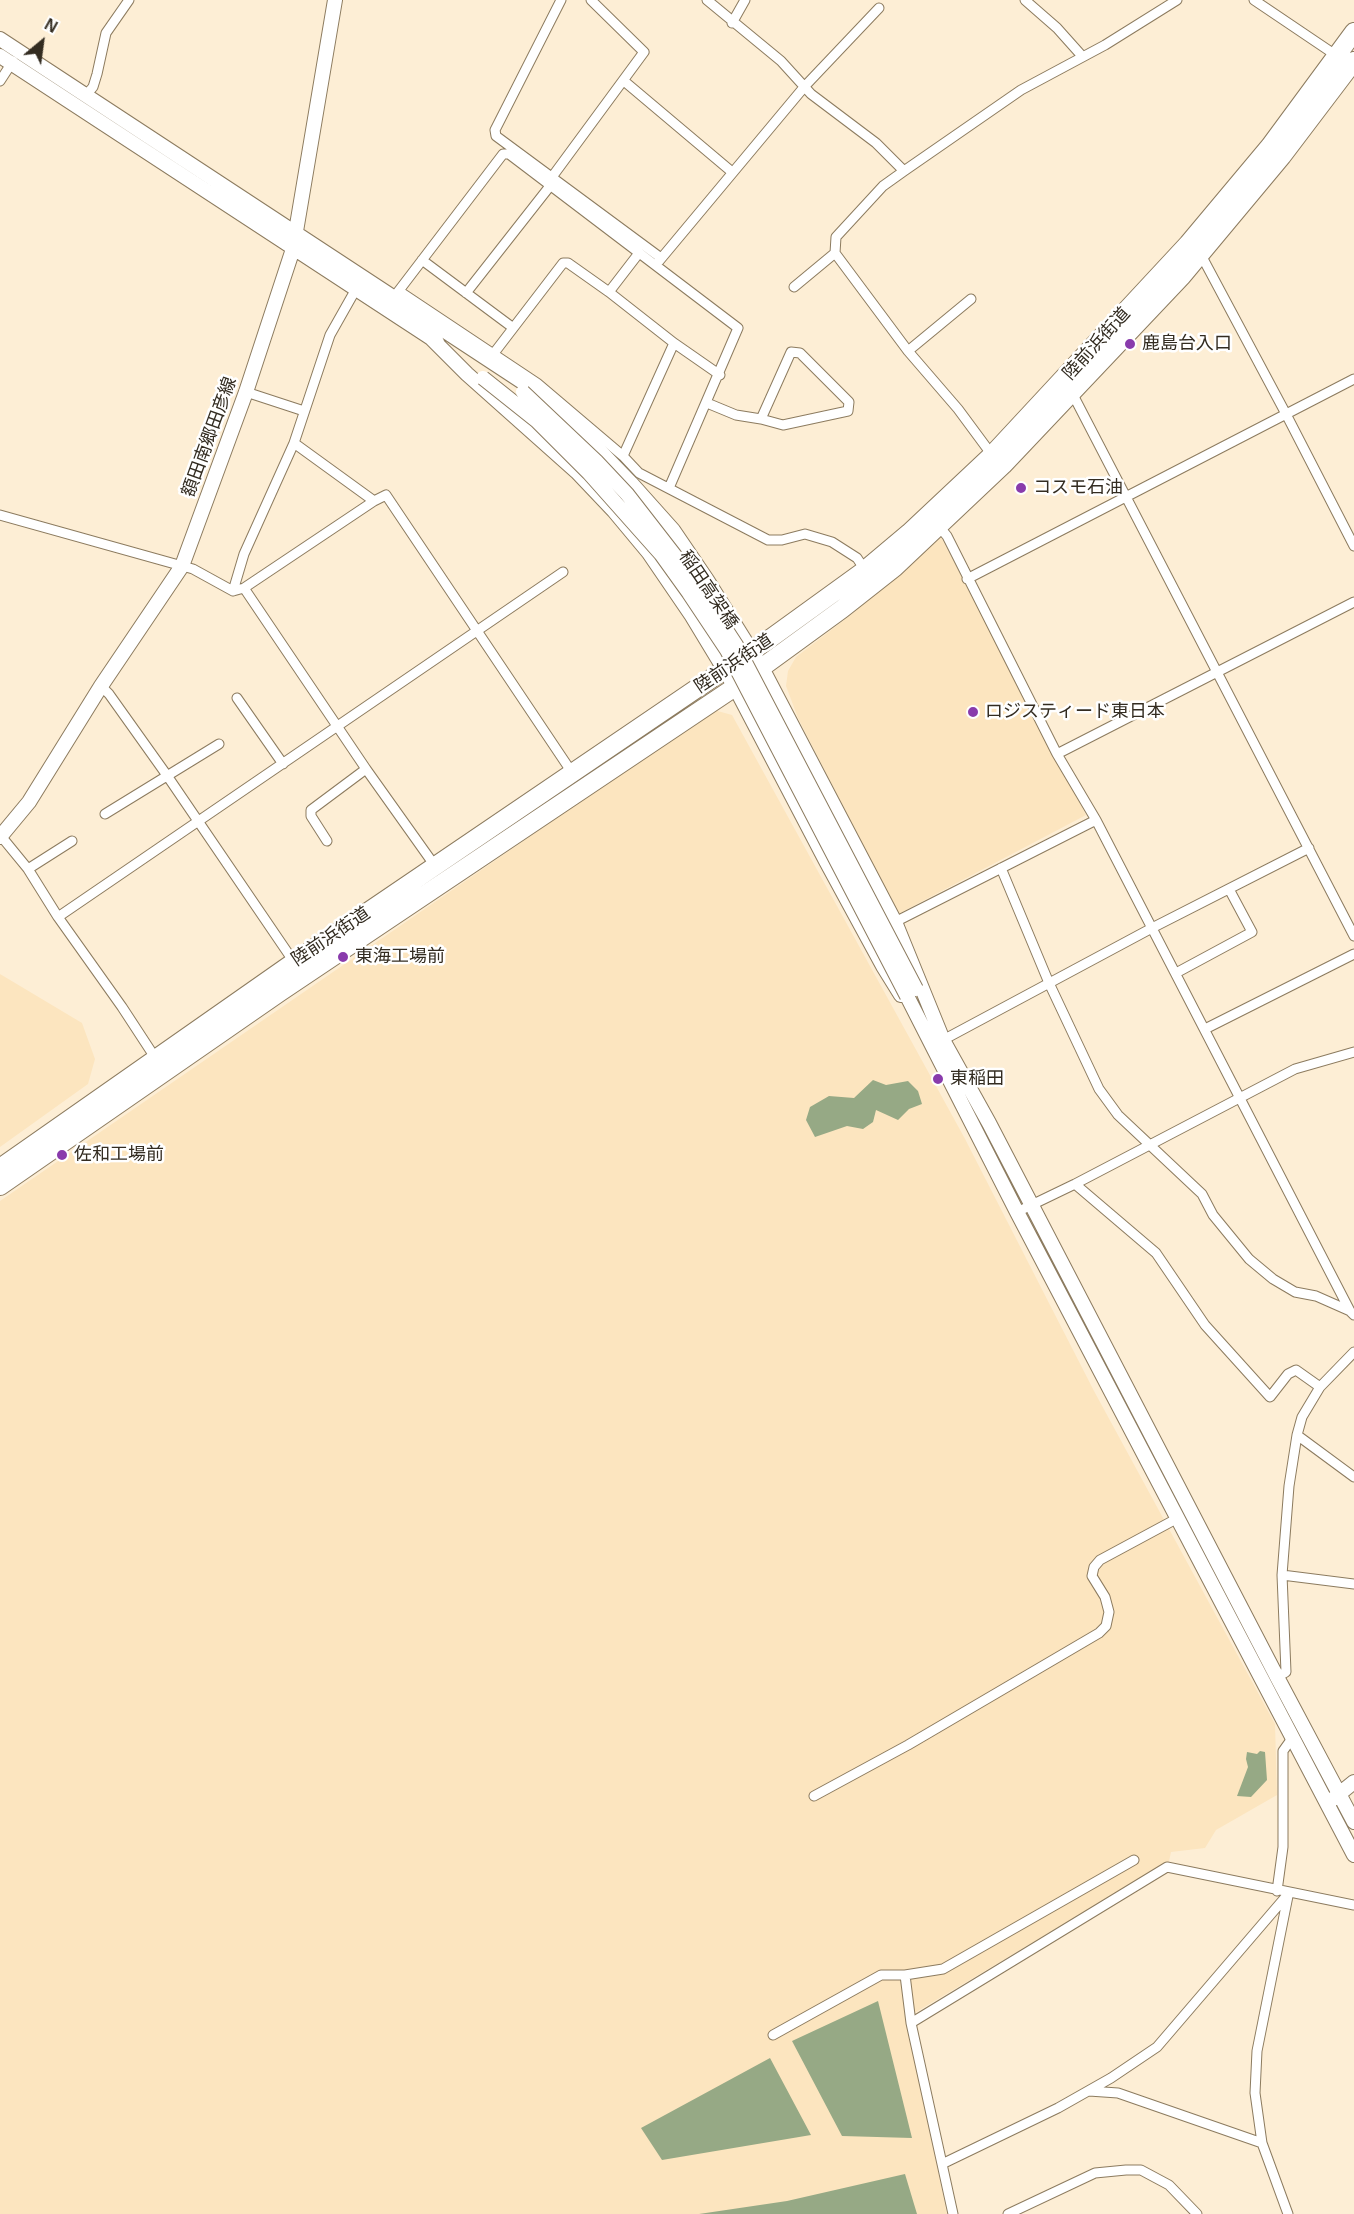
<!DOCTYPE html>
<meta charset="utf-8">
<style>
body{margin:0}
#map{position:relative;width:1354px;height:2214px;overflow:hidden;background:#fdeed5;font-family:Helvetica,sans-serif}
canvas{display:block}
.north{position:absolute;left:12px;top:12px;width:60px;height:60px;-webkit-text-stroke:4px #fff;paint-order:stroke;rotate:29deg;font-size:16px;font-weight:700;line-height:24px;text-align:center;color:#332c21}
.north::after{content:'';display:block;margin:auto;width:21px;height:27px;background:#332c21;clip-path:polygon(50% 0,100% 100%,50% 72%,0 100%)}
</style>
<div id="map">
<canvas width="1354" height="2214"></canvas>
<div class="north">N</div>
</div>
<script>
const c = document.querySelector('canvas').getContext('2d');
c.lineJoin = 'round';
function paint(path, color) { c.fillStyle = color; c.fill(path, 'evenodd'); }
const poly = rows => new Path2D(rows.map(r => 'M' + r).join(''));
function trace(path, color, width, dash) { c.strokeStyle = color; c.lineWidth = width; c.lineCap = dash ? 'butt' : 'round'; c.setLineDash(dash || []); c.stroke(path); }
function label(font, color, halo, rows, align = 'center') {
  c.font = font + ' Helvetica,"Noto Sans JP",sans-serif'; c.lineWidth = 5; c.setLineDash([]); c.textBaseline = 'middle'; c.strokeStyle = halo; c.fillStyle = color; for (const [text, x, y, turn = 0] of rows) {
    c.save(); c.translate(x, y); c.rotate((+turn || 0) * Math.PI / 180); c.textAlign = isNaN(turn) ? turn : align; if (halo) c.strokeText(text, 0, 0); c.fillText(text, 0, 0); c.restore();
  }
}
paint(poly([
 [941,537,1086,815,898,914,798,718,786,686,788,671,796,657,852,614],
 [714,710,732,715,964,1137,1094,1391,1275,1724,1277,1795,1216,1830,1205,1848,1171,1852,1169,1861,906,2018,947,2214,0,2214,0,1201],
 [0,974,82,1023,95,1059,88,1084,0,1147]
]), '#fce5bf');
paint(poly([
 [873,1080,886,1085,908,1081,918,1091,922,1104,909,1109,898,1120,876,1110,873,1122,863,1129,847,1126,815,1137,806,1120,810,1107,829,1096,854,1098],
 [1260,1751,1265,1752,1267,1780,1251,1797,1237,1796,1248,1767,1246,1759,1247,1752,1257,1754],
 [878,2001,912,2138,842,2136,792,2041],
 [770,2058,811,2135,662,2160,641,2128],
 [905,2174,917,2214,699,2214,787,2201]
]), '#96a985');
const street = poly([
 [561,0,495,130,496,136,661,258],
 [707,0,781,61,811,94,876,143,904,171],
 [1025,0,1057,28,1082,56],
 [1254,0,1337,56],
 [732,23,745,0],
 [0,81,13,61],
 [624,81,732,172],
 [86,95,93,87,97,74,106,33,129,0],
 [552,177,644,52,591,0],
 [1200,253,1286,414,1354,546],
 [422,260,512,327],
 [659,261,805,86,879,8],
 [794,287,835,253],
 [399,291,537,383,623,456,639,473,768,540,782,540,805,534,832,542,857,558,865,570],
 [609,292,639,253],
 [466,293,550,186],
 [394,297,503,154,509,154,738,328,669,488],
 [674,343,720,375],
 [908,351,971,299],
 [491,357,563,263,568,263,609,292,674,343,623,456],
 [1070,389,1354,936],
 [246,392,304,411],
 [707,403,736,415,761,419,791,352,800,353,849,402,848,411,783,425,761,419],
 [992,455,958,409,908,351,835,253,836,237,883,186,904,171,1021,90,1105,45,1177,0],
 [374,501,386,495,573,774],
 [0,515,193,569,233,591,244,588,366,769,435,866],
 [937,524,947,536,1057,754,1096,820,1350,1311,1354,1315],
 [967,579,1354,379],
 [244,588,374,501,294,443],
 [233,591,244,554,294,443,330,335,356,289],
 [101,686,109,694,166,774,294,962],
 [237,698,283,764],
 [1057,754,1354,602],
 [105,814,219,744],
 [1,836,28,869,58,917,122,1007,156,1059],
 [327,841,311,816,311,810,366,769],
 [1001,868,1049,983,1099,1089,1118,1115,1202,1194,1213,1215,1249,1259,1273,1279,1295,1292,1316,1296,1350,1311],
 [28,869,72,841],
 [58,917,563,572],
 [895,922,1096,820],
 [1176,973,1252,932,1229,889],
 [1205,1029,1354,954],
 [943,1040,1152,928,1309,848],
 [1075,1184,1156,1253,1205,1325,1270,1397,1288,1374,1296,1370,1320,1387],
 [1017,1212,1075,1184,1295,1069,1354,1052],
 [1297,1435,1354,1477],
 [1282,1575,1354,1584],
 [1277,1677,1286,1672,1282,1575,1289,1486,1297,1435,1302,1417,1320,1387,1354,1352],
 [814,1796,908,1745,1099,1633,1106,1626,1109,1612,1105,1597,1092,1576,1094,1567,1100,1560,1178,1518],
 [1277,1891,1283,1847,1283,1751,1293,1737],
 [905,1975,911,2023],
 [773,2035,881,1975,905,1975,943,1969,1134,1860],
 [1089,2091,1118,2093,1262,2143],
 [942,2164,1058,2108,1111,2078,1157,2047,1289,1893],
 [953,2214,911,2023,1167,1867,1354,1905],
 [1008,2214,1095,2173,1126,2170,1141,2170,1169,2185,1197,2214],
 [1288,2214,1262,2143,1255,2093,1257,2051,1288,1896]
]);
const secondary = poly([
 [0,39,530,387,577,427,631,483,673,530,707,580,762,668,895,922,943,1040],
 [0,56,437,342],
 [430,337,467,374,577,472,614,511,649,553,692,616,735,687,826,861,883,966,901,995],
 [0,837,29,802,101,686,182,566,246,392,293,249,335,0],
 [907,996,1017,1212,1354,1855],
 [939,1033,989,1123,1277,1677,1354,1822],
 [1333,1799,1354,1782]
]);
const highway = poly([
 [0,1168,294,962,771,638,865,570,909,533,992,455,1188,244,1270,146,1354,32],
 [0,1186,280,992,735,687,842,609,894,568,1003,465,1182,276,1282,156,1354,61]
]);
trace(street, '#8c7b5f', 11);
trace(secondary, '#8c7b5f', 16);
trace(highway, '#8c7b5f', 20);
trace(street, '#fff', 9);
trace(secondary, '#fff', 14);
trace(highway, '#fff', 18);
const secondaryBridge = poly([
 [483,378,537,421,589,473,661,554,689,593,727,650,907,996],
 [523,392,596,461,627,494,693,579,736,645,916,989]
]);
trace(secondaryBridge, '#8c7b5f', 16, []);
trace(secondaryBridge, '#fff', 14);
for (const [x, y, r, color] of [
 [1130,344,6,"#893bac"],
 [1021,488,6,"#893bac"],
 [973,712,6,"#893bac"],
 [343,957,6,"#893bac"],
 [938,1079,6,"#893bac"],
 [62,1155,6,"#893bac"]
]) { const dot = new Path2D(); dot.arc(x, y, r, 0, 2 * Math.PI); c.fillStyle = color; c.fill(dot); trace(dot, '#fff', 2); }
label('18px', '#332c21', '#fff', [
 ["陸前浜街道",1097,344,-48],
 ["額田南郷田彦線",210,437,-70],
 ["稲田高架橋",708,590,56],
 ["陸前浜街道",734,664,-34],
 ["陸前浜街道",331,937,-34]
]);
label('18px', '#332c21', '#fff', [
 ["鹿島台入口",1142,344],
 ["コスモ石油",1033,488],
 ["ロジスティード東日本",985,712],
 ["東海工場前",355,957],
 ["東稲田",950,1079],
 ["佐和工場前",74,1155]
], 'left');
</script>
